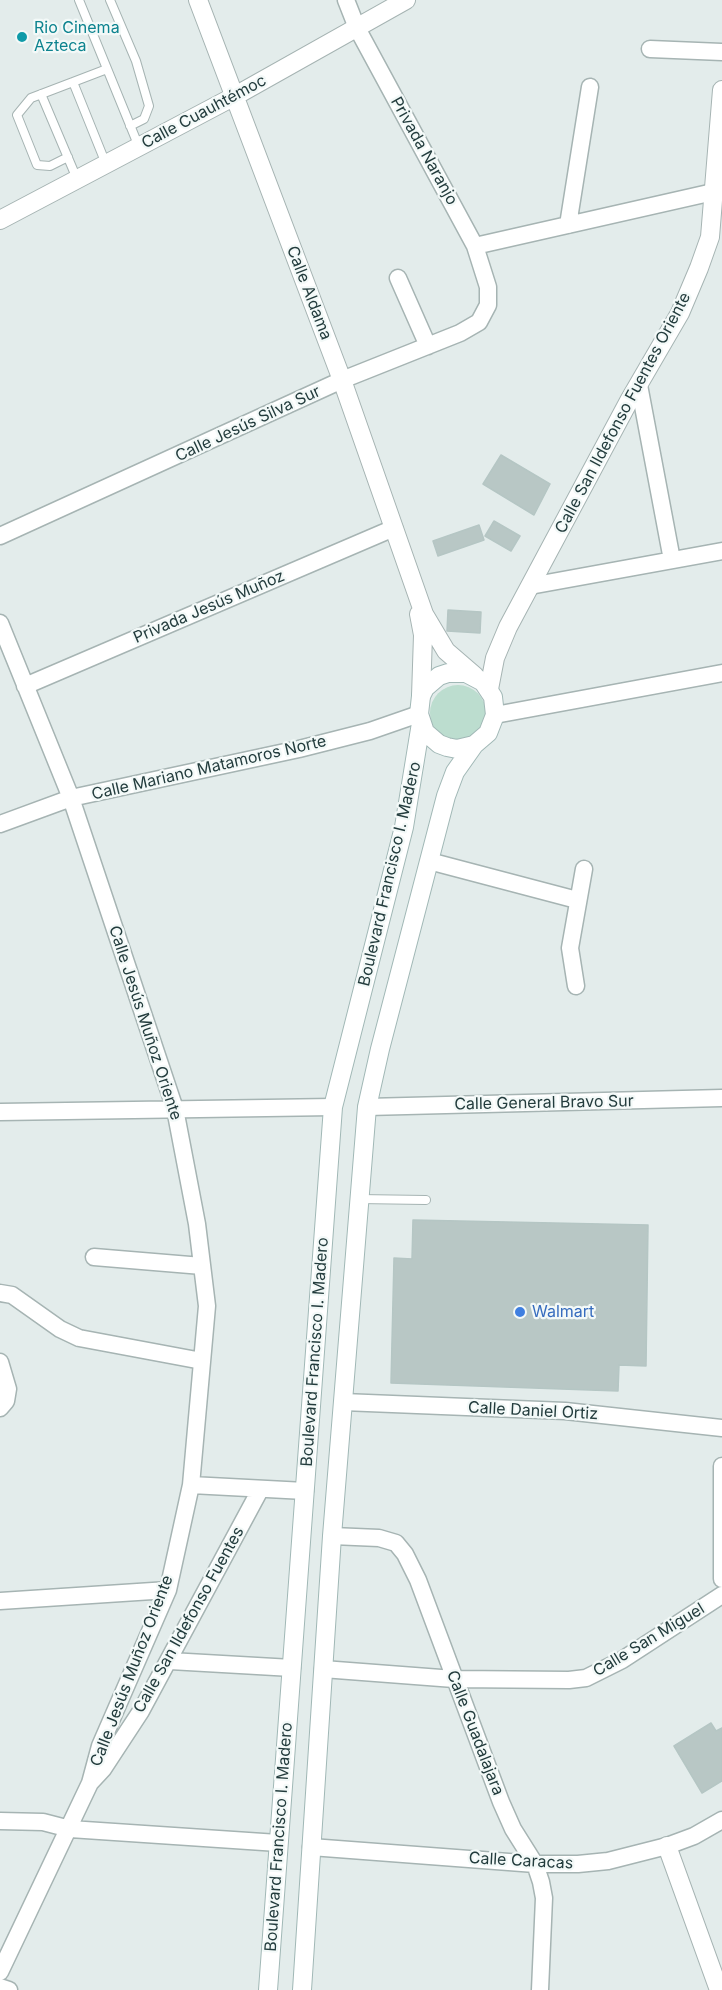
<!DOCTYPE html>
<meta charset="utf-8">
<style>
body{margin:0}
canvas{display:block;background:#e3eceb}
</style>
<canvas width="722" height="1990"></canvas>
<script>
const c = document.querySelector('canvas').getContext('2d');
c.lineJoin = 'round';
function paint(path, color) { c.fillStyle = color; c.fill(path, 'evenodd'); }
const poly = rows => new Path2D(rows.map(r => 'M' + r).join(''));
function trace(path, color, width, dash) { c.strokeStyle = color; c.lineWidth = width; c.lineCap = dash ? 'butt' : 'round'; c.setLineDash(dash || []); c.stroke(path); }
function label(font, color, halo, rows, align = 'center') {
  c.font = font + ' Inter,sans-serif'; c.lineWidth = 4.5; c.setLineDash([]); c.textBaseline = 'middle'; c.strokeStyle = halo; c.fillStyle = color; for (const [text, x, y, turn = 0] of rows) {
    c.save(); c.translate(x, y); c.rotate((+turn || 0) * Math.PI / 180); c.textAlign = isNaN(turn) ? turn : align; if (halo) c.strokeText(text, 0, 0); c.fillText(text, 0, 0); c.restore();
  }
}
paint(poly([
 '430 713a28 28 0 1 1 56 0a28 28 0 1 1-56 0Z'
]), '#bcddcf');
const building = poly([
 [501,455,550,484,534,515,483,484,501,455],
 [494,521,520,536,511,551,485,536,494,521],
 [479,525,484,540,438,556,433,541,479,525],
 [448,610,481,612,480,633,447,631,448,610],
 [413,1220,648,1225,646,1366,619,1365,618,1391,391,1383,394,1258,412,1259,413,1220],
 [711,1723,716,1731,722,1728,722,1781,702,1793,674,1746,711,1723]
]);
paint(building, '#b8c7c5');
trace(building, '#b5c6c4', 1.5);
const service = poly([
 [79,0,139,147],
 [110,0,136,61,149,106,144,119,130,126],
 [73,82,107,69],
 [41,94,77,179],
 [68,157,50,166,37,165,17,115,31,98,73,82,106,164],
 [358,1199,426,1200]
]);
const minor = poly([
 [650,49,722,52],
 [568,225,590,87],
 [475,246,722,190],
 [398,278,428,346],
 [639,385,672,560],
 [0,536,342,380,460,333,479,322,488,305,488,287,475,246,357,28,346,0],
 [530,586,722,551],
 [0,623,71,798,175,1109,197,1224,207,1306,191,1485,168,1590,100,1746,90,1783],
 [25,686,394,528],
 [495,715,722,673],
 [0,824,71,798,299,749,370,731,419,714],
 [429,861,577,900],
 [576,986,570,948,584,869],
 [367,1107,722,1098],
 [0,1112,333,1107],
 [94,1257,202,1266],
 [0,1293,12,1295,60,1329,79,1338,202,1361],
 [0,1362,8,1389,6,1401,0,1408],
 [343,1402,565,1411,722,1428],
 [722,1466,722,1579],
 [191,1485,305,1491],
 [332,1536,379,1538,396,1543,405,1554,418,1580,501,1802,513,1829,535,1864,541,1882,544,1898,540,1990],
 [0,1601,168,1590],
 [170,1661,292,1668],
 [323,1669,454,1679,569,1680,586,1678,622,1660,722,1595],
 [0,1821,43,1822,70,1829,278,1843],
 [311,1847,535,1864,578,1864,608,1861,667,1846,694,1836,722,1820],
 [0,1972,90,1783,103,1769,141,1711,260,1490],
 [0,1987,9,1990]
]);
const tertiary = poly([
 [198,0,342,380,424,614,446,651,475,676],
 [0,220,235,96,406,0],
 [419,614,423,635,421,696],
 [489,689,495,658,508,627,630,399,680,313,699,268,710,237,722,90],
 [667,1846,719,1990]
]);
const secondary = poly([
 [268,1990,333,1107,404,827,421,723],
 [302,1990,332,1536,367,1107,380,1049,446,796,455,772,474,745,488,733,495,715,493,697,483,682,466,673,448,673,439,676,425,688,421,696,419,714,425,732,439,744,447,747,457,749,474,745]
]);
trace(service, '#a6b4b3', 10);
trace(minor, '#a6b4b3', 19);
trace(tertiary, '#a6b4b3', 20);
trace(secondary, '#a1b8b6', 20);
trace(service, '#fff', 8);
trace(minor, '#fff', 16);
trace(tertiary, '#fff', 18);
trace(secondary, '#fff', 18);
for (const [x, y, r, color] of [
 [22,37,6,"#0f9aa8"],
 [520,1312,6,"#3f7fe0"]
]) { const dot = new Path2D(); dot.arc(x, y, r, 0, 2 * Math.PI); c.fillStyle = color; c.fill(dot); trace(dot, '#f3f9f8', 2); }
label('16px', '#0d838f', '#f3f9f8', [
 ["Rio Cinema",34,28],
 ["Azteca",34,46]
], 'left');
label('16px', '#233c3d', '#f3f9f8', [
 ["Calle Cuauhtémoc",204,112,-28],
 ["Privada Naranjo",424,151,61],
 ["Calle Aldama",309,293,69],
 ["Calle San Ildefonso Fuentes Oriente",623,413,-62],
 ["Calle Jesús Silva Sur",248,424,-25],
 ["Privada Jesús Muñoz",209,607,-23],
 ["Calle Mariano Matamoros Norte",209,768,-13],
 ["Boulevard Francisco I. Madero",390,874,-77],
 ["Calle Jesús Muñoz Oriente",145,1023,72],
 ["Calle General Bravo Sur",544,1103,-1],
 ["Boulevard Francisco I. Madero",315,1352,-86],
 ["Calle Daniel Ortiz",533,1411,3],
 ["Calle San Ildefonso Fuentes",189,1620,-61],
 ["Calle San Miguel",649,1640,-31],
 ["Calle Jesús Muñoz Oriente",132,1671,-69],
 ["Calle Guadalajara",475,1733,69],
 ["Boulevard Francisco I. Madero",279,1837,-86],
 ["Calle Caracas",521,1861,3]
]);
label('16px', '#366cbe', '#f3f9f8', [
 ["Walmart",532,1312]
], 'left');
</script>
